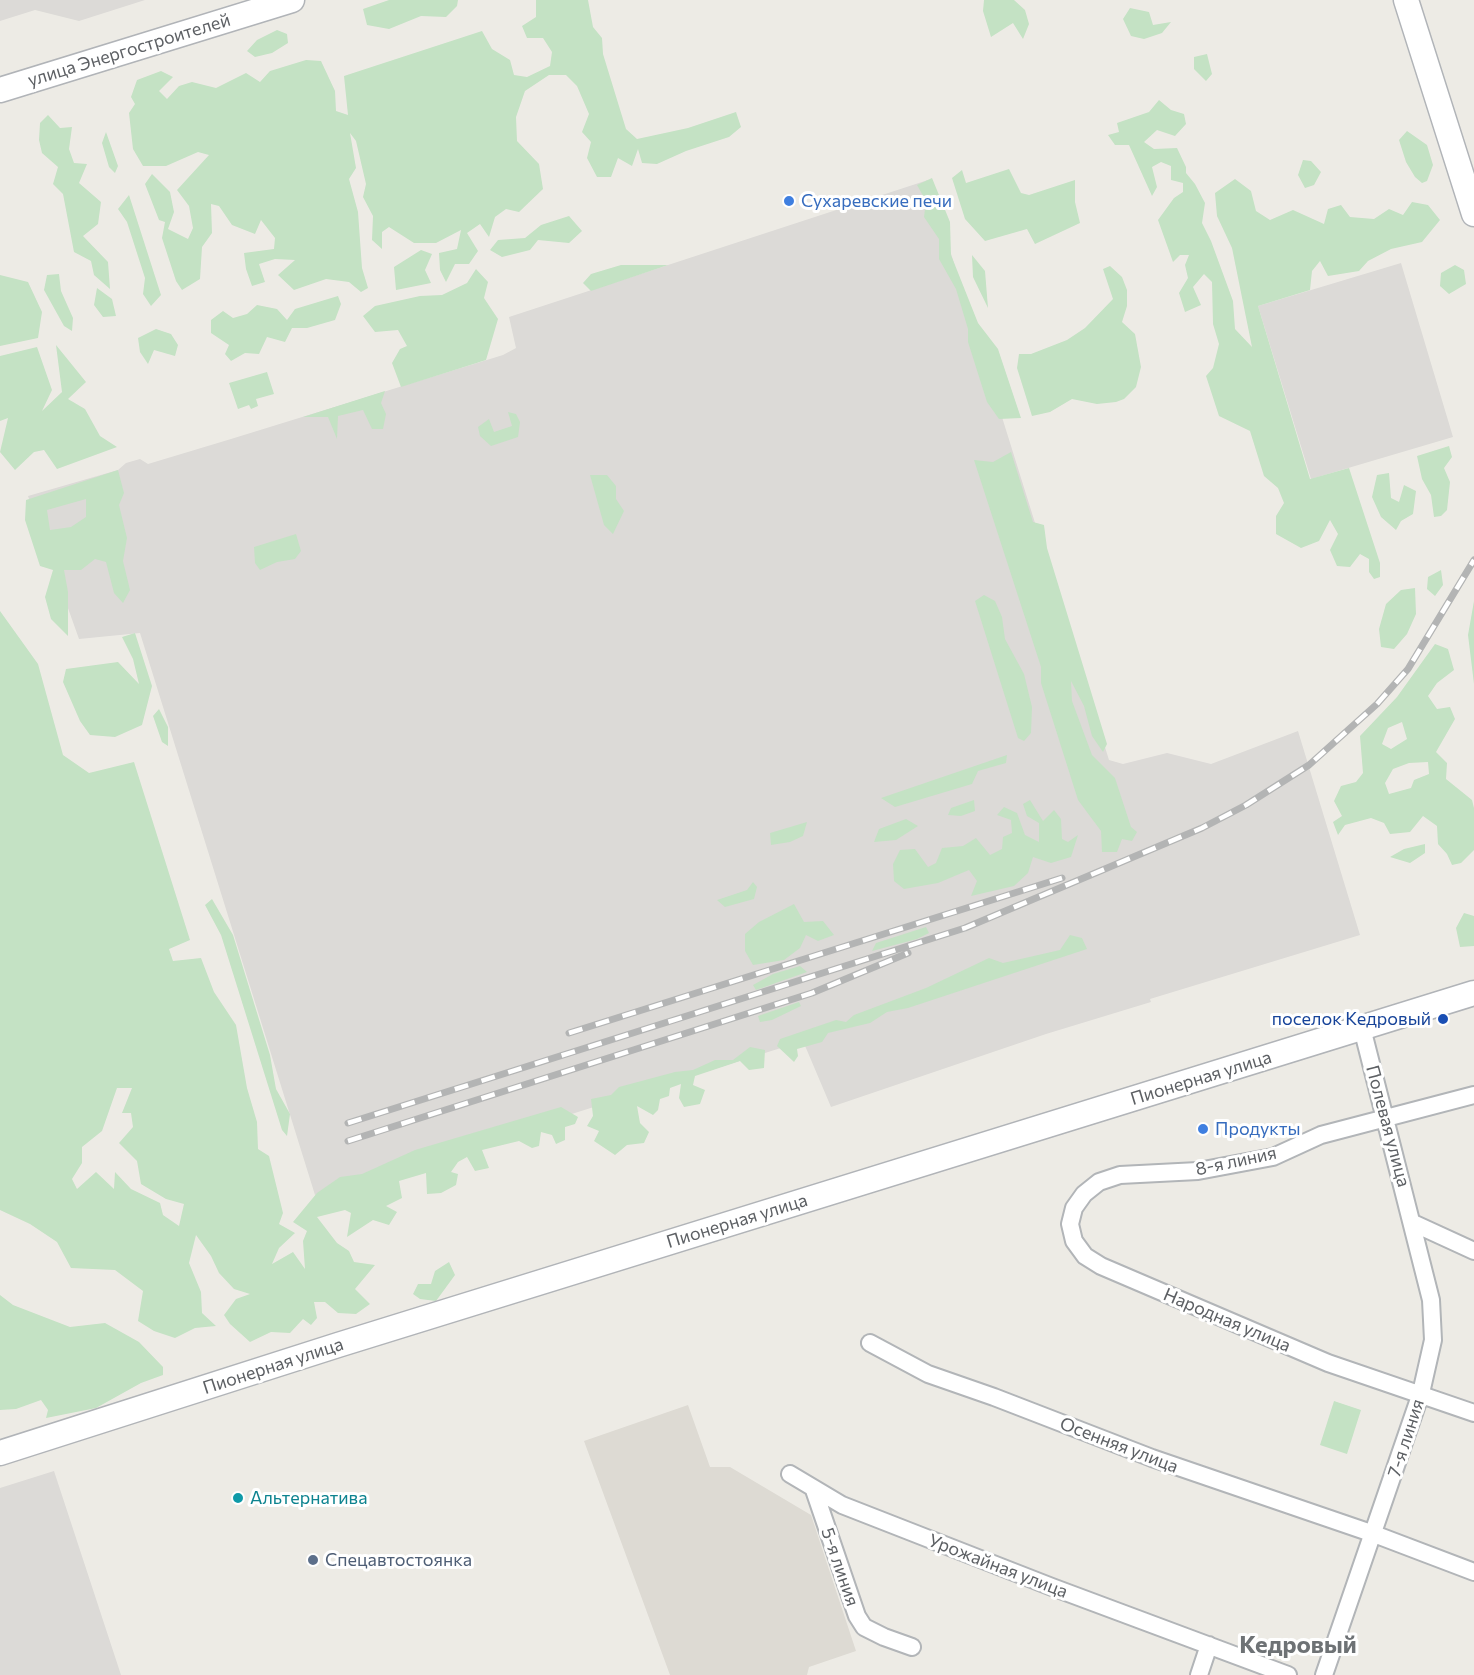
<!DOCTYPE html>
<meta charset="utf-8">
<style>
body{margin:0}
canvas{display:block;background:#edebe5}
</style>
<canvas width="1474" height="1675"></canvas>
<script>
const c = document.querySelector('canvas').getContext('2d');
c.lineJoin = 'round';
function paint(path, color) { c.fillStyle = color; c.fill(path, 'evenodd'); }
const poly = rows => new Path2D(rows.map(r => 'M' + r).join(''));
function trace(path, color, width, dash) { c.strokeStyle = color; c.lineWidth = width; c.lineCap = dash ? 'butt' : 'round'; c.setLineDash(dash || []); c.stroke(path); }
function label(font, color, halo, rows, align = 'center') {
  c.font = font + ' Commissioner,sans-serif'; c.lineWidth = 6; c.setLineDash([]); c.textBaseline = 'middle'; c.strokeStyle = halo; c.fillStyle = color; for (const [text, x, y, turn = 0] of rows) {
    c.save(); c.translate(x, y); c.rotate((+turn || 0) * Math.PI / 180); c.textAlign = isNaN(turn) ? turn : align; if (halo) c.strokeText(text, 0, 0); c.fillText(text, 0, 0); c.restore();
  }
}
paint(poly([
 [0,0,145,0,79,21,35,10,0,21],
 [928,180,1109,760,1123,764,1167,753,1211,764,1298,731,1360,935,1150,999,1151,1002,1046,1034,831,1107,803,1041,315,1195,140,633,79,639,28,496,118,470,126,463,140,459,148,464,231,439,503,355,516,348,509,317],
 [1401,263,1453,437,1311,479,1258,306],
 [54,1471,121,1675,0,1675,0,1488]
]), '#dcdad7');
paint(poly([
 [688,1405,710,1467,730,1467,811,1515,856,1651,809,1667,807,1675,670,1675,584,1441]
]), '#dddad3');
paint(poly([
 [389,0,458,0,457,6,446,17,421,16,389,29,367,25,363,9],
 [536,0,588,0,593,27,602,38,603,54,626,129,637,139,688,128,736,112,741,127,729,137,686,151,657,164,642,163,638,149,632,166,618,158,611,177,597,177,587,158,591,142,582,132,589,114,577,86,566,75,549,75,525,91,516,117,517,141,539,164,543,189,519,212,506,209,495,217,489,237,480,224,467,233,478,251,469,264,455,264,446,282,440,270,439,253,457,249,461,230,436,243,414,243,389,227,382,232,382,249,372,240,373,216,363,197,366,184,356,141,350,133,356,168,349,179,358,212,362,268,368,288,361,292,349,282,326,279,294,290,278,275,295,260,275,259,259,264,265,282,252,286,246,269,244,253,274,249,275,238,261,220,255,234,232,225,219,206,211,204,212,233,202,247,200,279,182,290,176,281,162,238,165,222,159,220,145,184,152,174,170,192,174,212,168,229,188,239,193,228,189,206,177,190,209,155,198,152,166,166,143,166,133,149,129,113,135,104,131,97,137,80,161,71,173,77,159,91,167,99,179,86,192,82,216,88,246,73,260,82,270,71,306,60,321,61,335,91,336,111,348,115,344,76,482,31,492,49,510,60,514,75,527,77,550,66,552,52,543,38,527,38,522,26,536,17],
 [984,0,1014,0,1025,10,1029,24,1023,39,1013,23,991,37,983,11],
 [1130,8,1149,12,1153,25,1171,22,1162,33,1144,39,1131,36,1123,19],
 [277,30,287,34,288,43,272,53,255,57,247,51,257,40],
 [1207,54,1212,74,1206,81,1194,69,1194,57],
 [1159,100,1171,110,1184,114,1186,124,1175,136,1157,130,1144,142,1154,149,1177,148,1186,167,1186,173,1195,184,1205,203,1202,223,1211,241,1233,301,1235,329,1252,347,1232,248,1217,216,1215,193,1235,179,1251,191,1256,211,1270,220,1293,210,1324,224,1328,209,1341,205,1350,217,1374,219,1389,209,1403,215,1412,202,1428,205,1440,220,1422,242,1391,249,1368,261,1359,271,1328,276,1320,261,1312,271,1310,290,1258,306,1310,479,1349,468,1380,563,1380,577,1374,579,1369,572,1369,559,1360,554,1350,567,1337,566,1330,550,1338,534,1330,520,1319,541,1301,548,1276,534,1276,516,1284,503,1278,488,1264,476,1250,431,1219,416,1206,376,1213,368,1219,344,1213,324,1212,282,1204,274,1193,287,1201,305,1185,312,1179,293,1188,278,1185,265,1189,255,1180,255,1173,262,1158,220,1174,198,1183,192,1183,183,1171,180,1171,166,1161,162,1152,167,1157,187,1152,196,1129,145,1115,145,1108,135,1119,132,1117,123,1149,112],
 [48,115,60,128,72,127,69,149,74,163,87,164,79,183,101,202,98,224,83,236,108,262,110,289,94,275,91,261,74,252,63,194,53,184,58,167,42,153,39,140,40,123],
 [1407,131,1427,145,1433,165,1427,181,1422,183,1415,177,1406,162,1399,140],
 [106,132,118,166,115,173,109,167,102,143],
 [1303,160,1311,161,1321,172,1314,185,1305,188,1298,175],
 [1009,169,1021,193,1029,195,1075,180,1075,202,1080,223,1035,244,1027,229,985,241,965,219,952,178,962,170,966,183],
 [932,178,950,222,951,255,978,323,998,349,1021,418,999,419,987,402,968,342,968,329,956,289,939,259,939,239,924,217,926,201,917,185],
 [129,195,161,295,151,306,143,294,145,278,127,222,118,209],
 [569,216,582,231,569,243,538,240,530,250,502,257,490,250,498,240,525,238,541,225],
 [421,250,432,254,425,270,431,283,396,290,394,267],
 [972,255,985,271,988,308,973,277],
 [621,265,668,265,591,291,583,283,591,274],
 [1455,265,1464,270,1466,284,1449,294,1440,286,1441,273],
 [1110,266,1122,277,1127,290,1127,306,1122,322,1135,334,1141,367,1136,387,1124,399,1116,402,1097,404,1072,399,1050,412,1032,416,1017,368,1019,354,1031,354,1067,340,1085,328,1113,299,1103,269],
 [476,269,488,282,484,298,498,319,486,360,401,387,392,363,400,349,407,346,398,330,375,332,363,316,375,306,420,296,442,295,467,283],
 [59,274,61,291,73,318,72,331,64,326,44,290,47,275],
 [0,275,28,282,42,312,38,338,0,346],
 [97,288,112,299,116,316,103,317,94,305],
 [338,296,341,304,335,320,307,328,292,328,285,342,267,337,259,354,245,353,231,361,225,354,229,345,211,333,211,320,223,311,233,318,247,314,257,305,277,309,287,320,295,309],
 [156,329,171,334,178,345,175,356,154,350,148,364,140,352,138,338],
 [56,345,86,382,68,399,85,409,100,436,117,447,57,469,44,450,34,452,15,470,0,452,8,418,0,421,0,356,37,347,52,390,42,411,62,392],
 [267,372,274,394,256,399,258,406,251,409,249,405,238,409,229,383],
 [385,391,381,403,386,414,383,429,372,429,363,410,338,416,337,439,328,417,303,417],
 [508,412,516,414,520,422,518,437,491,446,480,436,478,427,489,419,494,432,512,426],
 [1449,446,1452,457,1444,468,1450,482,1447,510,1441,516,1434,517,1431,495,1422,479,1417,456],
 [1011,452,1033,522,1044,525,1047,548,1107,744,1103,752,1092,736,1084,706,1071,681,1072,701,1092,755,1115,778,1131,827,1137,832,1132,841,1122,839,1117,852,1102,852,1101,831,1078,800,1041,683,1041,667,974,460,993,462],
 [118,470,124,493,119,505,127,538,123,561,130,590,123,603,114,593,106,562,95,559,81,570,64,570,68,592,68,636,51,619,45,597,53,570,40,566,25,520,26,500],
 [86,499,86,517,71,527,50,530,47,510],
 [1389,473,1391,498,1399,502,1404,485,1416,491,1413,514,1401,521,1396,530,1381,517,1372,497,1377,475],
 [590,475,607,475,616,486,616,499,624,511,613,534,604,525],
 [296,534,301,551,295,559,277,562,260,570,255,563,254,547],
 [1441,570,1443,585,1435,596,1427,589,1428,577],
 [1415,588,1416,614,1407,634,1394,649,1381,647,1379,629,1386,604,1401,590],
 [984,595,995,601,1002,617,1005,639,1024,674,1032,707,1031,733,1024,741,1018,738,975,601],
 [1474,601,1474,684,1468,635],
 [0,611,38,664,63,755,89,773,134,762,190,940,169,949,173,961,201,958,214,992,236,1025,247,1088,257,1122,258,1149,269,1156,283,1213,279,1224,295,1233,279,1248,272,1264,293,1252,305,1269,303,1241,307,1231,293,1222,317,1193,340,1177,362,1174,415,1150,561,1107,578,1117,575,1124,565,1127,565,1140,556,1144,552,1135,541,1132,539,1146,532,1148,519,1141,482,1150,489,1168,475,1171,467,1157,458,1162,451,1172,458,1174,456,1185,441,1193,427,1194,426,1173,399,1181,402,1198,386,1206,397,1212,389,1225,373,1220,347,1237,351,1213,345,1210,317,1217,337,1243,349,1251,354,1262,375,1265,355,1289,370,1304,356,1314,338,1313,325,1302,314,1302,317,1318,311,1325,303,1319,290,1333,271,1332,250,1342,230,1324,224,1315,236,1299,250,1294,234,1289,219,1273,211,1256,196,1235,189,1263,201,1292,202,1313,216,1326,195,1328,175,1338,154,1331,138,1321,143,1291,115,1270,71,1268,57,1242,30,1224,0,1210],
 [117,1088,132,1088,122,1113,131,1113,133,1127,119,1143,137,1161,141,1184,166,1199,184,1204,179,1226,163,1215,160,1203,131,1189,115,1172,114,1189,96,1172,77,1189,72,1179,82,1163,82,1147,102,1131],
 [135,633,152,686,142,725,115,737,90,735,80,721,63,682,66,669,118,662,139,684,133,659,122,637],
 [1435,644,1448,649,1454,670,1437,683,1428,696,1437,709,1450,707,1455,719,1436,752,1447,763,1446,779,1472,800,1474,808,1474,850,1461,863,1452,865,1447,854,1438,844,1437,826,1423,816,1410,832,1390,834,1384,823,1371,818,1345,825,1338,835,1333,822,1342,816,1334,801,1341,786,1356,782,1363,773,1360,736,1397,697],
 [1402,722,1407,739,1391,749,1382,744,1388,728],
 [1428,762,1429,774,1414,780,1411,788,1389,794,1385,783,1393,769,1409,763],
 [159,709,168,727,168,746,162,742,153,716],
 [1007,755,1006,763,978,771,972,784,895,807,881,798],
 [974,800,975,811,961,816,948,815,951,808],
 [1030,800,1043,821,1054,810,1061,819,1062,839,1068,842,1078,835,1071,857,1051,863,1033,857,1028,873,1014,886,971,896,977,881,969,870,938,883,904,889,894,881,893,864,900,850,915,849,928,867,936,863,942,848,963,846,976,838,990,855,1002,849,1003,837,1012,833,1011,820,997,815,1004,807,1017,813,1025,835,1039,842,1039,823,1027,816,1023,804],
 [906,819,918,826,896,840,874,842,879,829],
 [807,822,803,836,790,842,771,845,770,833],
 [1425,844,1425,853,1410,863,1390,857,1404,849],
 [753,882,757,887,754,899,725,907,717,900,747,890],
 [212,899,233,935,270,1055,276,1089,290,1114,287,1136,282,1130,221,935,205,905],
 [794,904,804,922,823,921,834,935,818,941,806,935,800,948,784,960,753,965,745,951,745,934,759,922],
 [1464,913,1474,916,1474,946,1460,947,1456,928],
 [926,927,929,933,917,939,872,951,876,943],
 [1070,935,1082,938,1087,949,908,1008,887,1012,870,1023,828,1033,822,1042,797,1049,798,1056,794,1062,777,1046,780,1039,836,1020,846,1022,854,1015,926,988,989,958,1003,963,1060,950],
 [800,966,807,972,756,990,753,985,773,974],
 [799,1002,801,1006,772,1020,760,1022,758,1016],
 [750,1047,765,1050,764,1068,749,1070,740,1061,695,1076,693,1085,705,1090,700,1104,684,1107,679,1098,681,1084,670,1088,669,1096,660,1099,658,1110,653,1115,637,1106,640,1123,649,1132,644,1143,627,1145,615,1155,594,1141,599,1131,587,1126,593,1116,591,1099,611,1095,619,1087,675,1072,693,1070,715,1060,733,1060],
 [449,1262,455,1275,436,1301,420,1299,413,1294,418,1284,431,1284,435,1271],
 [0,1295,13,1305,70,1327,105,1323,139,1342,163,1367,163,1375,141,1383,96,1408,46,1418,48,1410,41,1400,16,1409,0,1410],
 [1334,1401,1361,1410,1347,1454,1320,1445]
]), '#c4e2c4');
const street = poly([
 [1474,1095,1321,1135,1273,1157,1198,1171,1120,1175,1099,1182,1084,1194,1074,1208,1070,1224,1074,1241,1085,1256,1101,1266,1328,1363,1474,1413],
 [1413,1223,1474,1251],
 [870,1343,928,1374,994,1397,1152,1458,1374,1534,1474,1572],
 [790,1474,842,1505,1052,1587,1288,1675],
 [814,1490,857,1616,864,1627,884,1637,912,1647],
 [1199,1675,1209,1645],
 [1324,1675,1421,1393,1433,1340,1431,1300,1362,1028]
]);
const secondary = poly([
 [1406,0,1474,214],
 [0,90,292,0],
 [0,1453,338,1345,1474,993]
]);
trace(street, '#b2b5b8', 20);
trace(secondary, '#b1b4b8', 27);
trace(street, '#fff', 16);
trace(secondary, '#fff', 24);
const rail = poly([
 [569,1033,1062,878],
 [348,1123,965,928,1202,828,1246,805,1309,765,1377,704,1408,669,1474,560],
 [348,1141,812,993,908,953]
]);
trace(rail, '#b3b4b4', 7);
trace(rail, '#fff', 4.5, [14]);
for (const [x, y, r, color] of [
 [789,201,6,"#3f7fe0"],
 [1443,1019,6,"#1a4fb4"],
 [1203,1129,6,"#3f7fe0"],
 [238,1498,6,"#0f9aa8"],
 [313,1560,6,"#5c6f8a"]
]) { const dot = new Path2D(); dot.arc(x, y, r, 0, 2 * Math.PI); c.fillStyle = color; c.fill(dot); trace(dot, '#fff', 2); }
label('18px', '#5d6064', '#fff', [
 ["улица Энергостроителей",129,50,-17],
 ["Пионерная улица",1201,1078,-17],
 ["Полевая улица",1388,1126,75],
 ["8-я линия",1236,1161,-12],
 ["Пионерная улица",737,1221,-17],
 ["Народная улица",1227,1320,23],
 ["Пионерная улица",273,1366,-18],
 ["7-я линия",1406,1438,-72],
 ["Осенняя улица",1119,1445,21],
 ["Урожайная улица",998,1566,21],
 ["5-я линия",840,1567,71]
]);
label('18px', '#366cbe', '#fff', [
 ["Сухаревские печи",801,201],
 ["Продукты",1215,1129]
], 'left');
label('18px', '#164399', '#fff', [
 ["поселок Кедровый",1431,1019]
], 'right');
label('18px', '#0d838f', '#fff', [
 ["Альтернатива",250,1498]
], 'left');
label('18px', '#4e5e75', '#fff', [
 ["Спецавтостоянка",325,1560]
], 'left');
label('bold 24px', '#6e7275', '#fff', [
 ["Кедровый",1298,1645]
]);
</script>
